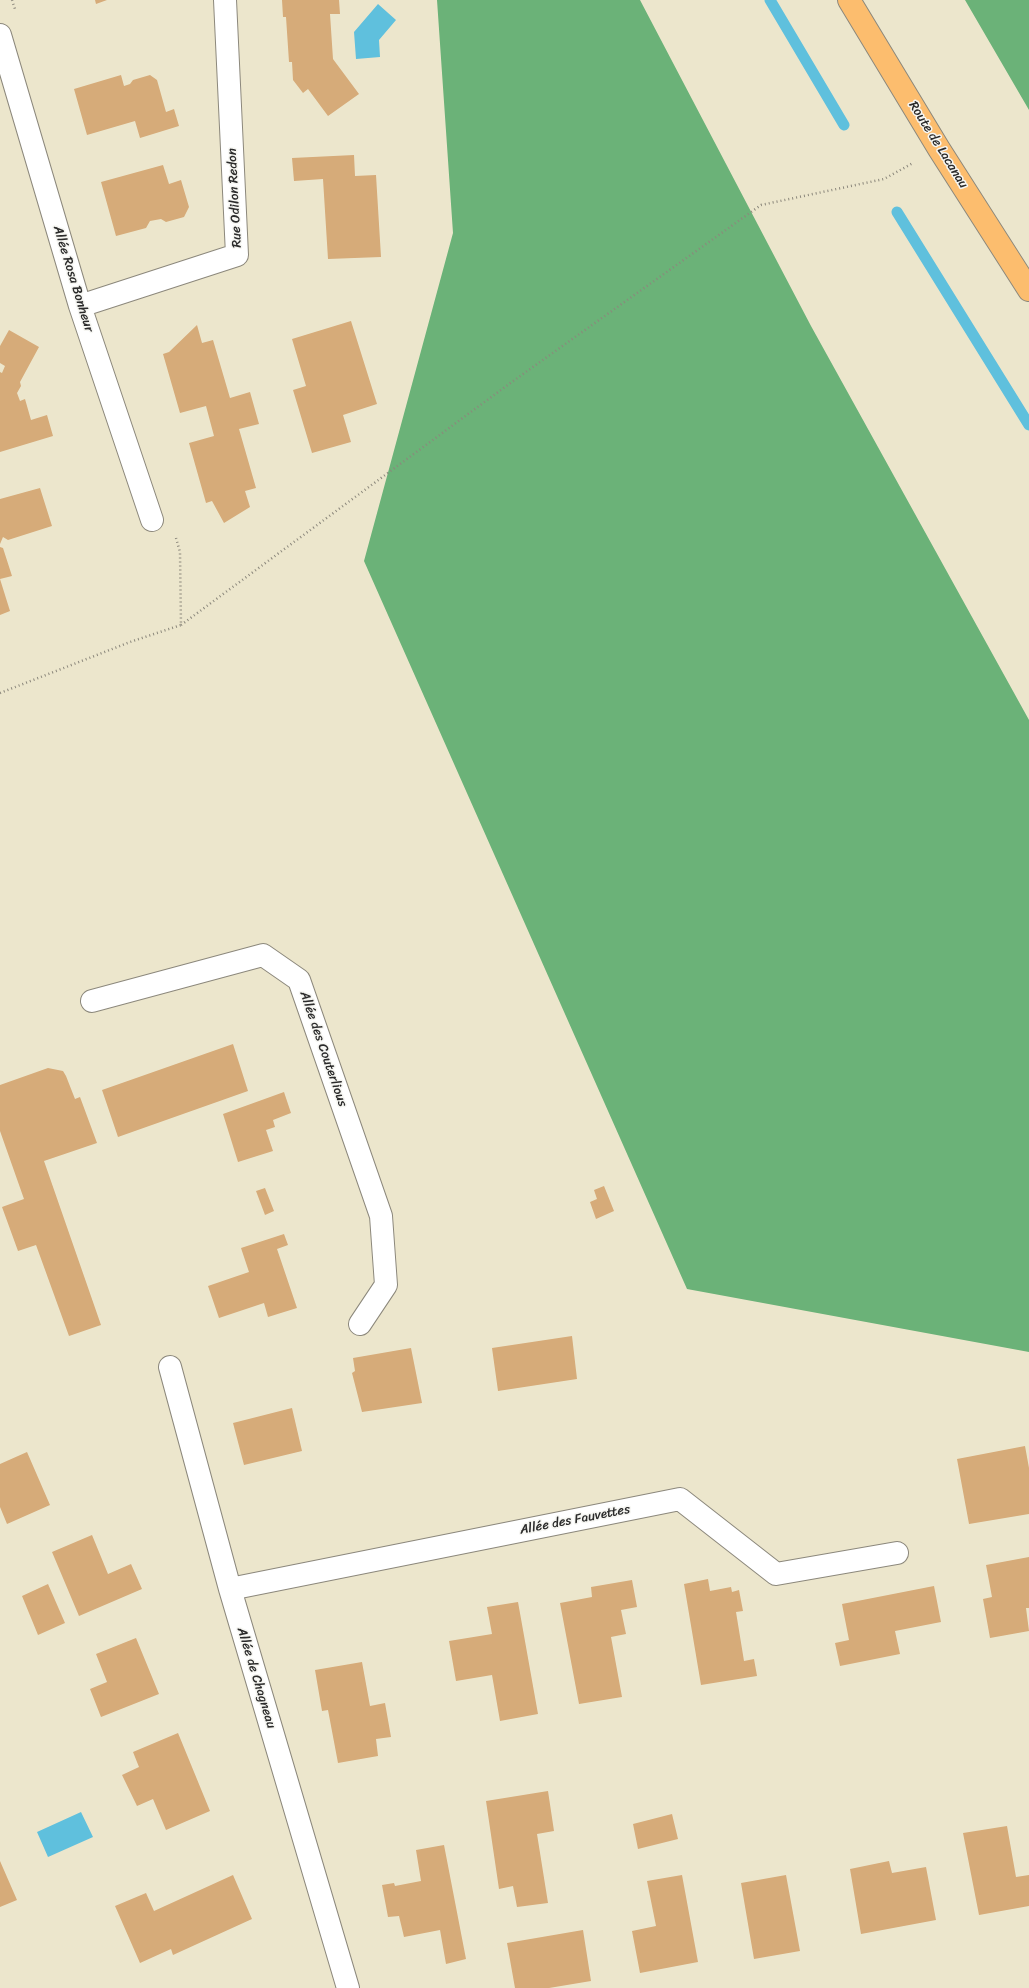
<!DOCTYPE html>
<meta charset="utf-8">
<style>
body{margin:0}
canvas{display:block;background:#ece6cc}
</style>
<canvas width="1029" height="1988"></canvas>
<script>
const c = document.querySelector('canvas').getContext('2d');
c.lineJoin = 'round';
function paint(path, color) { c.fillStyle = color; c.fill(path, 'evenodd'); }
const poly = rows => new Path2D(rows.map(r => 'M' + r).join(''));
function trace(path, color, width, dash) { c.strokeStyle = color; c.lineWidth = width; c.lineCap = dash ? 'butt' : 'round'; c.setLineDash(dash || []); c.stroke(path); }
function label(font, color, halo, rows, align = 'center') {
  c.font = font + ' Sriracha,sans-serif'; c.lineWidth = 3; c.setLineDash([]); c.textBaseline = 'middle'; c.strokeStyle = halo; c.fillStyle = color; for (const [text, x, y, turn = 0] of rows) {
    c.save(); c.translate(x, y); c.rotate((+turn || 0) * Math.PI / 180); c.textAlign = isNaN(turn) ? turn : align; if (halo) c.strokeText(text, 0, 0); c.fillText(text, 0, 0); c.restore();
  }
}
paint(poly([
 [437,0,640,0,811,326,1029,720,1029,1352,687,1289,364,561,453,233],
 [965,0,1029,0,1029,110]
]), '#6bb278');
paint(poly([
 [378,4,396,20,379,40,380,57,356,59,354,32],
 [81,1812,93,1837,48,1857,37,1832]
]), '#5fc0dd');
trace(poly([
 [770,0,844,125],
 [897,212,1029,425]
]), '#5fc0dd', 11);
paint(poly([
 [95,0,107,0,96,4],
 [282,0,339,0,340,14,330,14,333,59,359,94,328,116,308,89,303,93,293,80,292,62,289,62,286,17,283,17],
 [121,75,124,86,130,84,133,80,150,75,157,80,166,112,174,109,179,126,140,138,135,121,87,135,74,89],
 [354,155,355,176,376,175,381,257,328,259,323,179,294,181,292,158],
 [163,165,169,184,181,180,189,207,184,217,166,222,161,219,150,221,146,228,116,236,101,182],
 [351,321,377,404,343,415,351,442,312,453,293,390,306,386,292,339],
 [197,325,202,343,213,340,230,398,250,392,259,424,239,429,256,488,245,491,250,507,224,523,212,501,206,503,189,443,214,436,206,406,180,413,163,354,169,352],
 [9,330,39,347,20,382,21,386,17,393,20,401,25,399,31,420,47,415,53,436,0,452,0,372,2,373,5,366,0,363,0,346],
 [40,488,52,526,8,540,3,537,0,544,0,499],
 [0,547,3,548,12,576,0,579,10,611,0,615],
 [233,1044,248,1091,118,1137,102,1090],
 [48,1068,63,1071,66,1076,75,1099,80,1097,97,1143,44,1161,101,1325,69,1336,36,1245,18,1251,2,1207,24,1199,0,1131,0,1085],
 [284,1092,291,1113,273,1120,275,1127,266,1130,273,1151,238,1162,223,1114],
 [604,1186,614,1211,596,1219,590,1202,597,1199,594,1190],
 [265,1188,274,1211,265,1215,256,1191],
 [284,1234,288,1245,277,1249,297,1308,268,1317,264,1303,219,1318,208,1286,249,1272,241,1248],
 [572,1336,577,1379,498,1391,492,1348],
 [411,1348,422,1403,362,1412,352,1373,355,1371,353,1358],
 [292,1408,302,1451,244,1465,233,1423],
 [1025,1446,1029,1468,1029,1514,969,1524,957,1459],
 [27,1452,50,1505,7,1524,0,1507,0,1464],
 [92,1535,108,1574,131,1564,142,1589,79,1616,52,1552],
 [1029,1557,1029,1608,1026,1608,1029,1631,990,1638,983,1599,992,1597,986,1565],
 [708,1579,710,1591,731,1587,732,1592,739,1590,743,1611,736,1612,744,1661,754,1659,757,1676,701,1685,684,1584],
 [632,1580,637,1607,621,1610,626,1634,611,1637,622,1697,579,1704,560,1603,592,1597,591,1587],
 [48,1584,65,1623,38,1635,22,1596],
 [934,1586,941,1622,895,1631,900,1654,840,1666,835,1643,849,1640,842,1604],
 [518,1602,538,1714,500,1721,492,1675,456,1681,449,1641,492,1634,487,1607],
 [136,1638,159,1694,101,1717,90,1689,107,1682,96,1654],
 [362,1662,370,1706,385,1703,391,1737,376,1739,378,1756,338,1763,328,1710,322,1711,315,1670],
 [178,1733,210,1811,166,1830,153,1799,137,1806,122,1775,139,1767,133,1752],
 [548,1791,554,1831,537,1834,548,1903,517,1907,513,1886,499,1889,486,1801],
 [672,1814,678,1839,638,1849,633,1824],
 [1007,1826,1016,1877,1029,1875,1029,1906,979,1915,963,1833],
 [444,1845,466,1959,446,1964,440,1930,404,1937,399,1916,388,1917,382,1885,394,1883,395,1886,421,1881,416,1850],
 [0,1861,17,1900,0,1907],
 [889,1861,892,1873,926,1867,936,1920,861,1934,850,1869],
 [233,1875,252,1919,173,1955,171,1949,140,1963,115,1906,146,1893,154,1911],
 [682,1875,698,1962,640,1973,632,1931,656,1926,647,1881],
 [786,1875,800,1951,754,1959,741,1883],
 [583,1930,591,1981,549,1988,515,1988,507,1943]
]), '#d6ab79');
const minor = poly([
 [0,35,80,306,152,520],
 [80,306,237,255,225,0],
 [92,1001,263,955,299,980,381,1216,386,1285,360,1324],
 [170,1367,230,1589,348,1988],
 [230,1589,680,1499,776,1574,897,1553]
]);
const major = poly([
 [849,0,939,149,1029,290]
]);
trace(minor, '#8c887c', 24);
trace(major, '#8c887c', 24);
trace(poly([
 [12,0,15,9],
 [181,625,509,384,761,205,884,179,913,163],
 [0,693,130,642,181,625,180,552,176,538]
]), '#8c887c', 2.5, [1, 3]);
trace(minor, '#fff', 22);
trace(major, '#fcbd6e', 22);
label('13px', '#2b2b2b', '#f6f6f2', [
 ["Route de Lacanau",938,145,58],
 ["Rue Odilon Redon",235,198,-93],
 ["Allée Rosa Bonheur",73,279,73],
 ["Allée des Couterlious",323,1049,71],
 ["Allée des Fauvettes",575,1520,-11],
 ["Allée de Chagneau",256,1678,73]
]);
</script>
